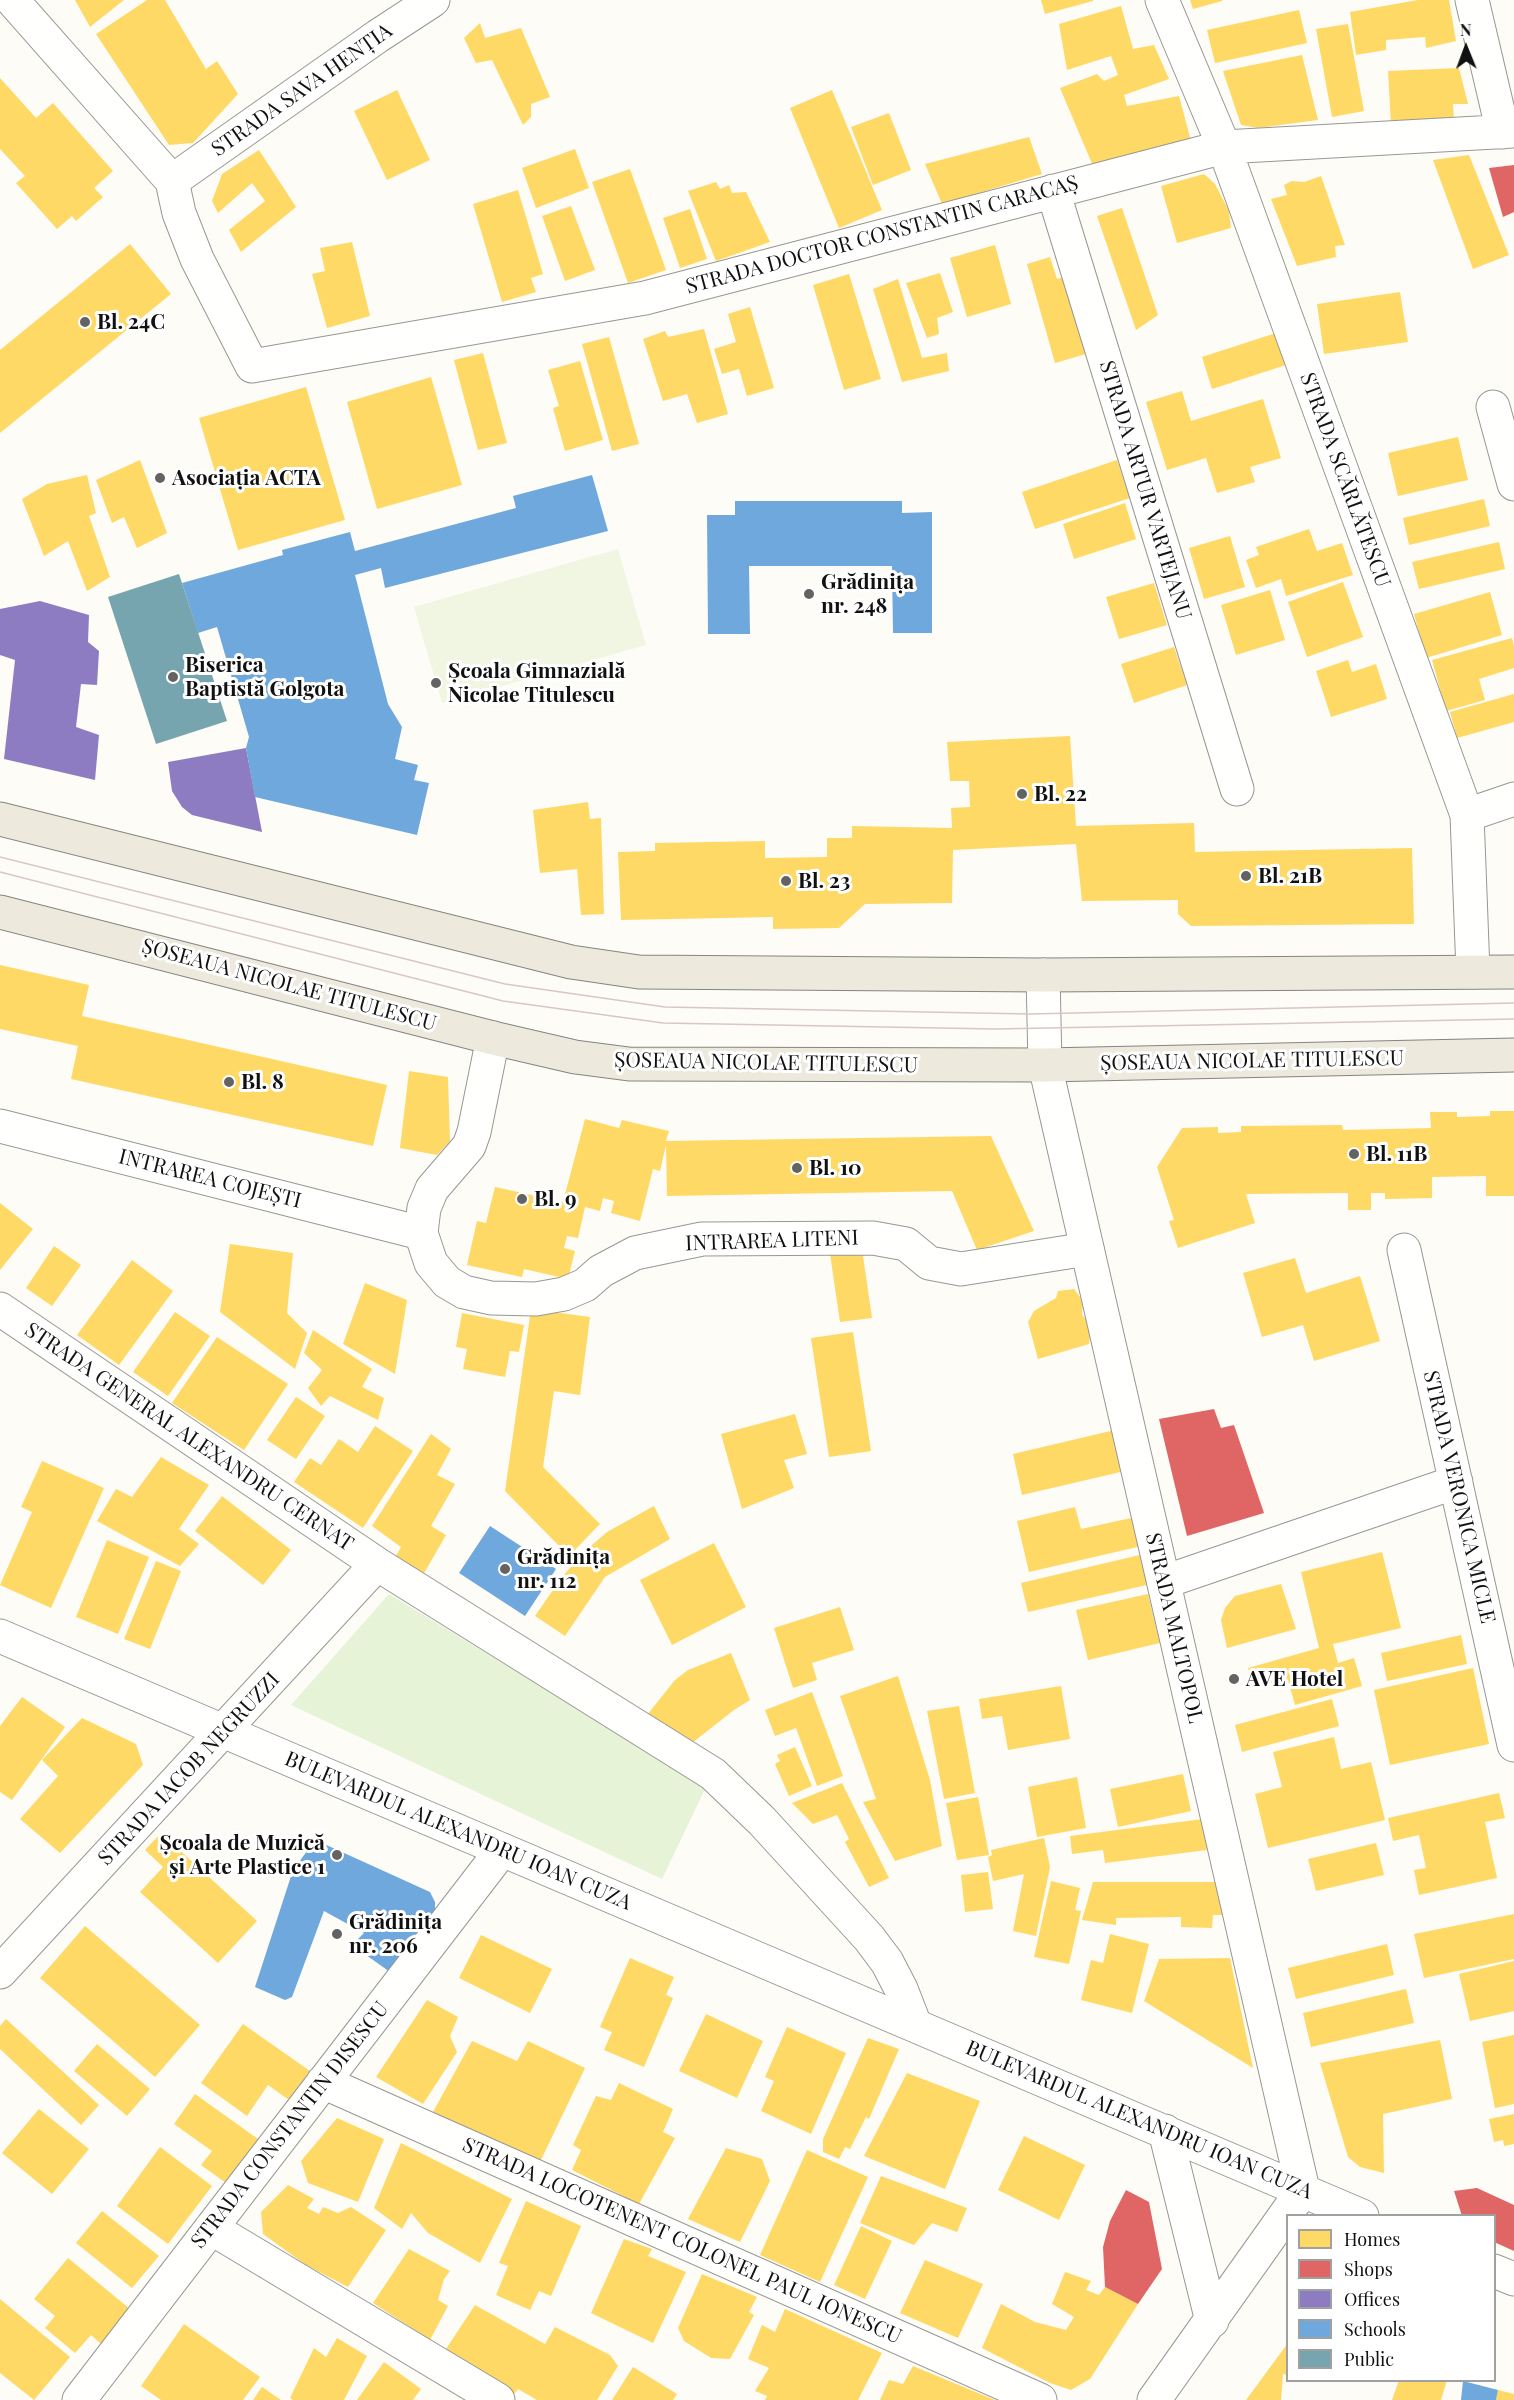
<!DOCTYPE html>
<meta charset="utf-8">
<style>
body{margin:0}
#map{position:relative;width:1514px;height:2400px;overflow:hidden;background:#fdfcf7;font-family:"Playfair Display",serif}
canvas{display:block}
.legend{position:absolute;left:1286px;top:2214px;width:210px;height:168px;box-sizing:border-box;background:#fff;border:2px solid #a0a0a0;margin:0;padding:8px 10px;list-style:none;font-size:18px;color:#111}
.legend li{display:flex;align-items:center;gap:12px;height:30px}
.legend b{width:30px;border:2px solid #a0a0a0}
.north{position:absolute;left:1436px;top:18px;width:60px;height:60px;-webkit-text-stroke:4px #fff;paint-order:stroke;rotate:359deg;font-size:16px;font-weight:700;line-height:24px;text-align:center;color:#111}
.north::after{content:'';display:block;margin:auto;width:21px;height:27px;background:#111;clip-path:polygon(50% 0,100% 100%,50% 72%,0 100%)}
</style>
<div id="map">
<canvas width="1514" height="2400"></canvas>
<ul class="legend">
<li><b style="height:16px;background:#ffd966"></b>Homes</li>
<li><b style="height:16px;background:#e06666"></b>Shops</li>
<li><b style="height:16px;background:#8e7cc3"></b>Offices</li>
<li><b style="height:16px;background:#6fa8dc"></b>Schools</li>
<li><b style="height:16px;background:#76a5af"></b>Public</li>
</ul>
<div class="north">N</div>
</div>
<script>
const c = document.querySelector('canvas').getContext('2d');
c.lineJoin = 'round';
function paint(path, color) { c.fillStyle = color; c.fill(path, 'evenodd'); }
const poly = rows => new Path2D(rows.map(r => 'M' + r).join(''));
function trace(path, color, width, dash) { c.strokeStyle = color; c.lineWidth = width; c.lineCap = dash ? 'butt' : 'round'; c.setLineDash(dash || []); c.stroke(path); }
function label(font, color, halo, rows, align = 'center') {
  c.font = font + ' "Playfair Display",serif'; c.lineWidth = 6; c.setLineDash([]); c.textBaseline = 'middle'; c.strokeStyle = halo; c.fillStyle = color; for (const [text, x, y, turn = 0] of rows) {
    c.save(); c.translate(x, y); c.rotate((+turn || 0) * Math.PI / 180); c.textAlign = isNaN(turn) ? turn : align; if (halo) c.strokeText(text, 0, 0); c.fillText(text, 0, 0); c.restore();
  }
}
paint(poly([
 [389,1594,706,1787,662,1879,291,1705]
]), '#e7f3d7');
paint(poly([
 [618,549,646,645,442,703,414,607]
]), '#f0f6e1');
paint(poly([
 [75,0,124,0,90,27],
 [147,0,165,0,206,69,217,61,238,94,193,143,169,145,96,34],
 [1041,0,1093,0,1093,1,1045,14],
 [1190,0,1222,0,1222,1,1193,9],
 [1418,0,1449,0,1456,41,1426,48,1425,37,1386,40,1386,50,1356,55,1350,12],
 [1121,6,1133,49,1154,45,1169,79,1124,95,1127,106,1179,96,1191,141,1093,166,1060,88,1097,74,1104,81,1118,75,1111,56,1067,70,1059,24],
 [1299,10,1307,43,1215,63,1207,30],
 [480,23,485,38,521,28,550,97,531,104,531,117,523,125,492,60,476,63,464,38],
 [1348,24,1364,111,1332,117,1316,29],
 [1302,55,1318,120,1258,128,1241,125,1223,71],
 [1459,68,1468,104,1453,104,1454,119,1391,125,1388,71],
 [0,78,36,118,53,103,113,171,94,188,103,197,76,221,72,216,57,229,16,183,25,176,0,149],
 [397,90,430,160,387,180,354,111],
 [832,90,882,210,839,228,790,108],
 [889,113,911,170,873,185,851,127],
 [1029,137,1042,174,942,204,925,164],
 [575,149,589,188,536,208,522,168],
 [259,150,296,207,241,252,229,230,265,201,252,183,218,213,212,201,222,174],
 [1469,155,1509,255,1473,269,1433,160],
 [630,169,666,270,628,283,592,182],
 [1204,174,1215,184,1229,211,1231,228,1177,243,1161,186],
 [1321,176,1345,245,1335,246,1336,257,1297,266,1271,199,1287,195,1284,185,1292,181,1304,182],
 [716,182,720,189,729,185,732,193,746,192,770,242,716,261,688,191],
 [518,190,543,274,531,278,536,292,502,302,473,204],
 [571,206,595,270,565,281,542,216],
 [1122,208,1158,315,1136,330,1097,216],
 [690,209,707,259,680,268,663,218],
 [352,242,370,316,327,328,312,274,325,271,320,248],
 [130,244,171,294,0,433,0,350],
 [995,245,1011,304,967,317,950,258],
 [1050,257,1057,279,1071,275,1072,307,1086,354,1055,363,1027,264],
 [940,273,953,312,937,318,939,334,927,338,906,283],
 [849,274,881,379,844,390,813,285],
 [898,279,922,358,947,353,949,371,902,382,873,289],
 [1400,292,1408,342,1324,354,1317,304],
 [750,307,774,388,747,396,739,369,722,374,714,349,736,342,728,314],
 [704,329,728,414,697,423,687,394,663,401,643,339,665,331,668,337],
 [1279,332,1289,364,1212,389,1202,357],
 [609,337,639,444,612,451,582,344],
 [483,353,507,443,478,450,454,360],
 [580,361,603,440,565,451,553,408,559,406,548,370],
 [431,377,462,485,377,509,347,402],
 [306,387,345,520,238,550,199,418],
 [1182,391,1191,421,1263,399,1281,458,1250,467,1255,482,1217,493,1206,458,1167,470,1146,402],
 [1458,437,1468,480,1398,496,1388,453],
 [140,460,167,533,137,548,124,517,112,523,96,480],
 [1117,460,1130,498,1035,529,1022,492],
 [87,475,96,513,89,516,110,577,87,591,68,541,44,556,22,499,47,484],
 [1484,499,1490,526,1409,545,1403,518],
 [1125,503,1136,539,1074,559,1063,524],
 [1309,529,1317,551,1342,543,1353,575,1286,596,1281,579,1256,588,1246,560,1259,555,1256,547],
 [1230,536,1245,587,1204,599,1189,548],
 [1499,542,1505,569,1419,589,1412,562],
 [1343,582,1363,637,1307,657,1288,602],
 [1154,583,1167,625,1119,639,1106,597],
 [1270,590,1285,640,1236,655,1221,605],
 [1490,592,1502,635,1426,658,1414,614],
 [1512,638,1514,646,1514,668,1479,679,1485,700,1446,711,1432,660],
 [1174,647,1187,685,1134,703,1121,664],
 [1348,660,1352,672,1376,664,1387,699,1331,717,1316,671],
 [1514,694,1514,722,1457,738,1450,712],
 [1070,736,1076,826,1194,823,1195,852,1412,848,1414,924,1191,926,1178,914,1178,900,1082,901,1076,844,953,850,952,903,865,904,839,928,773,929,773,917,621,920,618,852,655,851,655,843,765,841,765,858,827,857,827,838,852,838,852,826,952,828,951,808,970,807,969,781,950,781,947,742],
 [588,802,590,819,601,818,604,914,581,915,577,869,540,873,533,810],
 [0,965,89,985,82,1016,387,1085,373,1146,71,1079,78,1046,0,1029],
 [409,1071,448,1077,450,1141,437,1155,400,1148],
 [1490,1111,1514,1111,1514,1196,1486,1196,1486,1176,1432,1177,1432,1198,1385,1199,1385,1193,1371,1193,1371,1210,1348,1210,1348,1193,1246,1194,1255,1223,1178,1248,1169,1221,1174,1220,1157,1167,1182,1128,1218,1127,1218,1133,1241,1132,1241,1126,1342,1125,1343,1130,1431,1128,1430,1112,1457,1112,1457,1117,1490,1116],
 [585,1119,619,1128,622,1120,669,1131,666,1141,991,1136,1034,1231,977,1250,952,1191,667,1196,666,1145,660,1171,653,1169,640,1221,611,1213,614,1201,603,1198,600,1211,585,1207,578,1238,567,1236,564,1248,575,1251,568,1279,524,1269,522,1277,467,1265,477,1221,486,1223,495,1187,563,1202],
 [0,1203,33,1229,0,1270],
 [230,1244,293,1253,287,1313,307,1333,295,1369,220,1312],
 [54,1246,81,1265,52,1306,26,1288],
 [862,1249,872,1318,840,1322,830,1254],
 [1295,1258,1306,1293,1360,1276,1380,1341,1314,1361,1303,1325,1262,1337,1243,1273],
 [132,1260,173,1291,119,1365,77,1335],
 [365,1283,407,1300,395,1374,343,1344],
 [1074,1289,1083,1301,1082,1315,1091,1324,1089,1344,1038,1359,1028,1322,1034,1311,1056,1298,1058,1291],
 [531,1309,590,1317,580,1395,554,1391,543,1467,600,1524,569,1556,505,1491],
 [175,1312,210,1336,168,1396,133,1372],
 [462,1313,524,1325,519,1352,510,1351,505,1377,463,1369,467,1349,456,1347],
 [313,1330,372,1369,362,1387,384,1398,378,1420,330,1396,321,1406,308,1388,322,1370,304,1353],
 [853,1332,871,1451,829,1457,811,1338],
 [217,1337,288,1384,244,1450,172,1403],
 [296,1397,325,1416,296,1459,267,1440],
 [795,1414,807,1454,784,1460,794,1488,742,1509,721,1434],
 [375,1426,413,1451,363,1528,294,1482,310,1458,321,1465,339,1439,358,1452],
 [1119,1429,1129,1470,1022,1495,1013,1454],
 [431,1434,451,1449,437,1475,455,1484,431,1526,446,1535,423,1575,394,1559,401,1547,372,1526],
 [161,1457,209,1485,179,1529,199,1544,180,1566,97,1521,116,1489,132,1497],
 [42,1461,104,1488,51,1608,0,1585,32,1512,21,1507],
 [222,1496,291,1550,263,1585,195,1531],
 [654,1506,670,1539,605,1577,565,1636,535,1616,562,1577,584,1552,607,1532],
 [1075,1507,1081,1529,1140,1516,1146,1545,1029,1572,1017,1521],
 [107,1540,149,1557,118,1634,76,1617],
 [714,1543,746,1607,672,1645,640,1580],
 [1382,1552,1401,1628,1333,1644,1338,1663,1354,1658,1362,1686,1295,1705,1288,1680,1255,1689,1248,1668,1319,1648,1301,1572],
 [1144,1554,1151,1584,1028,1612,1021,1583],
 [156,1561,181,1571,150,1649,124,1639],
 [1281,1584,1296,1629,1227,1648,1221,1620,1225,1608,1235,1596],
 [1148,1594,1160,1643,1088,1660,1076,1610],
 [840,1607,854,1650,812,1663,817,1680,793,1688,774,1628],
 [1461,1635,1467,1664,1387,1681,1381,1653],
 [731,1653,750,1700,734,1710,692,1743,647,1715,675,1680,688,1670],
 [1473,1668,1489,1744,1390,1765,1374,1690],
 [898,1676,930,1780,942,1846,895,1861,863,1802,876,1799,840,1696],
 [1061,1686,1070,1739,1008,1750,1002,1716,982,1719,979,1699],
 [812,1692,843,1776,817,1786,796,1728,775,1736,765,1710],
 [22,1697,65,1727,12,1800,0,1792,0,1726],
 [1332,1699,1339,1726,1242,1752,1235,1725],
 [959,1706,975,1793,944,1799,927,1711],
 [82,1718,136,1744,143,1765,60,1853,20,1819,58,1776,42,1760],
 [1334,1737,1341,1769,1371,1762,1385,1820,1268,1848,1255,1794,1282,1787,1273,1752],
 [795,1747,812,1786,789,1796,775,1764,780,1761,777,1755],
 [1183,1774,1191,1811,1118,1827,1110,1789],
 [1077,1777,1086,1828,1037,1837,1028,1787],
 [842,1783,889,1878,869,1887,845,1842,849,1839,837,1815,813,1824,792,1803],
 [1499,1793,1505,1818,1485,1822,1497,1878,1419,1895,1414,1870,1426,1868,1419,1835,1393,1841,1388,1818],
 [978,1797,989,1855,957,1860,946,1803],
 [1203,1819,1207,1850,1105,1863,1103,1850,1072,1854,1070,1836],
 [161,1833,257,1921,218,1963,140,1892,163,1867,145,1850],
 [1044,1838,1050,1867,1036,1936,1013,1931,1024,1874,993,1881,988,1857,992,1855,991,1850],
 [1376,1843,1384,1875,1316,1891,1308,1859],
 [988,1872,993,1909,965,1912,961,1875],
 [1051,1881,1080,1888,1075,1910,1081,1911,1069,1964,1034,1957],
 [1093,1882,1222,1882,1223,1915,1213,1915,1212,1928,1181,1927,1181,1917,1116,1918,1116,1925,1082,1920],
 [1514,1914,1514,1959,1424,1978,1414,1934],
 [85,1926,200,2025,155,2077,40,1978],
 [1110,1934,1149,1944,1132,2013,1081,2000,1091,1960,1103,1963],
 [481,1935,552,1969,530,2013,459,1978],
 [1387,1944,1394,1975,1296,1999,1288,1968],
 [630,1958,674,1977,666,1995,673,1998,644,2067,604,2050,612,2032,600,2027],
 [1230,1958,1253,2068,1144,2001,1159,1959],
 [1514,1961,1514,2011,1470,2021,1459,1974],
 [1406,1989,1414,2023,1311,2047,1303,2013],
 [427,2000,458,2017,450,2036,457,2052,423,2104,376,2077],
 [706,2014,763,2041,737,2098,679,2071],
 [6,2019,99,2105,81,2125,0,2049,0,2026],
 [243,2024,310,2071,289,2100,268,2085,247,2116,201,2083],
 [787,2027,846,2053,811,2134,761,2111,774,2081,765,2077],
 [1514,2035,1514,2104,1495,2108,1482,2042],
 [868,2038,899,2049,869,2119,866,2117,850,2149,845,2147,839,2159,823,2152,823,2139],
 [1440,2040,1452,2099,1383,2114,1384,2173,1360,2167,1348,2157,1320,2063],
 [472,2041,517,2061,528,2041,585,2068,540,2162,433,2112],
 [97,2044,150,2089,127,2116,74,2071],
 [907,2073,980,2101,945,2189,864,2156],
 [619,2083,673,2109,663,2132,675,2138,639,2204,572,2170,581,2150,573,2145,596,2096,611,2100],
 [195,2094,258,2139,226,2183,201,2165,212,2151,174,2124],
 [39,2109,89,2149,52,2194,2,2153],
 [1514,2114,1514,2144,1504,2146,1503,2140,1494,2142,1489,2119],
 [337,2118,384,2139,358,2202,308,2183,301,2161],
 [1024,2136,1085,2165,1059,2220,998,2190],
 [401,2143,512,2199,480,2263,428,2233,411,2213,402,2229,374,2208],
 [160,2147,212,2186,168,2244,117,2206],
 [726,2148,762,2159,770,2181,740,2242,688,2219],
 [807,2150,868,2177,820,2282,760,2255],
 [881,2176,967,2208,957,2232,932,2223,914,2245,860,2223],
 [288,2185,314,2199,307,2208,319,2214,323,2207,338,2213,351,2207,386,2230,348,2287,306,2265,263,2234,261,2212],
 [526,2201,581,2226,551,2296,539,2291,530,2310,496,2295,508,2266,499,2263],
 [102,2211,159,2256,132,2288,76,2243],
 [861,2226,892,2241,865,2299,834,2285],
 [624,2239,652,2249,648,2256,686,2272,653,2343,591,2313],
 [409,2249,450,2271,444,2279,438,2300,448,2306,430,2340,373,2303],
 [68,2258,130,2309,101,2344,91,2335,75,2353,45,2328,55,2316,34,2299],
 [925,2260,983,2284,958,2338,900,2313],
 [1065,2272,1091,2281,1086,2290,1099,2295,1105,2287,1138,2304,1090,2379,1071,2390,1050,2383,982,2348,1001,2304,1035,2322,1066,2330,1074,2317,1052,2304],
 [702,2274,757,2297,749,2312,754,2315,730,2359,711,2358,684,2341,678,2328],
 [0,2299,70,2357,34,2400,0,2373],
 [475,2305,545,2344,555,2327,610,2355,618,2366,597,2400,537,2400,518,2389,512,2397,442,2355],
 [785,2309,882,2353,858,2400,765,2400,767,2396,755,2391,769,2368,748,2359,762,2325,775,2332],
 [184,2324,260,2377,243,2400,161,2400,141,2386],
 [337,2338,367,2356,344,2400,293,2400,290,2398,314,2348,326,2357],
 [1288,2343,1288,2375,1283,2374,1281,2400,1246,2400],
 [384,2362,421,2389,413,2400,357,2400],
 [913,2366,995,2400,880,2400,889,2380,903,2384],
 [633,2367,677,2394,673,2400,612,2400],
 [1399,2380,1447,2380,1441,2400,1392,2400],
 [262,2387,281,2400,253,2400],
 [1498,2390,1514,2394,1514,2400,1496,2400]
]), '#ffd966');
paint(poly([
 [1514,165,1514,212,1503,217,1489,168],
 [1214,1409,1221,1428,1234,1425,1264,1513,1187,1536,1159,1419],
 [1477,2188,1514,2205,1514,2251,1494,2242,1494,2216,1462,2216,1454,2191],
 [1126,2190,1149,2202,1162,2269,1138,2304,1105,2287,1103,2247,1110,2221]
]), '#e06666');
paint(poly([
 [40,601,89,615,88,642,99,651,97,685,81,684,76,727,99,735,95,780,4,759,15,660,0,655,0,609],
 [246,748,262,832,192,815,182,807,172,791,168,762]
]), '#8e7cc3');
paint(poly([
 [592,475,608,531,385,588,381,568,355,575,388,704,402,727,395,759,418,765,414,780,429,783,417,835,255,797,246,748,249,737,217,627,198,633,182,583,283,555,282,550,350,532,355,551,516,508,513,496],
 [735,501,902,501,902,513,932,512,932,633,893,633,892,566,749,566,750,634,708,634,707,515,735,515],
 [490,1526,556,1569,525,1616,459,1573],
 [313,1843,322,1843,430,1892,435,1902,435,1919,390,1972,352,1945,364,1933,324,1911,292,1997,285,2000,255,1987,293,1870],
 [1463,2381,1498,2390,1496,2400,1461,2400]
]), '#6fa8dc');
paint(poly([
 [179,574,227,721,156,744,108,597]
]), '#76a5af');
const minor = poly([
 [12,0,172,181,179,213,197,259,252,366,645,298,1224,147,1514,131],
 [1162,0,1224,147,1467,815,1473,972],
 [1472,0,1503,132],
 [172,181,378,36,433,0],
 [1053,191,1237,789],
 [1493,407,1514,484],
 [1467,815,1514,799],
 [493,1038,474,1132,469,1146,432,1189,424,1208,421,1233,431,1263,447,1282,464,1292,491,1298,536,1299,564,1294,585,1285,601,1271,635,1253,702,1239,873,1238,906,1244,929,1263,961,1269,1087,1249],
 [0,1126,421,1233],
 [1404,1250,1514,1745],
 [0,1309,377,1564,713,1774,762,1821,869,1938,887,1962,901,1989,915,2025],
 [1164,1582,1456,1482],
 [0,1972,377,1564],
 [323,2082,1040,2400],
 [211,2228,498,2400],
 [79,2400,502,1850]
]);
const tertiary = poly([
 [1043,975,1045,1065,1303,2190],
 [0,1636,1362,2216],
 [1165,2131,1212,2321],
 [1494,2271,1514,2279],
 [1154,2400,1303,2190]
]);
const primary = poly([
 [0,819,571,962,639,972,1043,975,1514,972],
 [0,912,493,1038,575,1057,629,1064,1045,1065,1514,1055]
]);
trace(minor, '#979795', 35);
trace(tertiary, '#979795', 35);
trace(primary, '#858482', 35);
trace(minor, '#fffffe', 33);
trace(tertiary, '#fffffe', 33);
trace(primary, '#ede9dc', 33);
trace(poly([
 [0,857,505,984,665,1007,1030,1014,1514,1003],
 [0,872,503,1001,663,1023,995,1029,1514,1019]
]), '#d9c6c7', 1.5);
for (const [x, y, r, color] of [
 [85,322,6,"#646362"],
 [160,478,6,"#646362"],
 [809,594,6,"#646362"],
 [173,677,6,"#646362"],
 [436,683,6,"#646362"],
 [1022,794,6,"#646362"],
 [1246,876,6,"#646362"],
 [786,881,6,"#646362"],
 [229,1082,6,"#646362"],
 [1354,1154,6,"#646362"],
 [797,1168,6,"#646362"],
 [522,1199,6,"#646362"],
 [505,1569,6,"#646362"],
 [1234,1679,6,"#646362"],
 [337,1855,6,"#646362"],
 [337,1934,6,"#646362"]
]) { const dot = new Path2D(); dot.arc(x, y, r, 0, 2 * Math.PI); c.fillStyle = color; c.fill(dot); trace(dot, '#fff', 2); }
label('21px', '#111', '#fff', [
 ["STRADA SAVA HENȚIA",302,90,-35],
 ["STRADA DOCTOR CONSTANTIN CARACAȘ",882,235,-15],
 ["STRADA SCĂRLĂTESCU",1345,480,70],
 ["STRADA ARTUR VARTEJANU",1145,490,73],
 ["ȘOSEAUA NICOLAE TITULESCU",289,985,15],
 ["ȘOSEAUA NICOLAE TITULESCU",1252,1061,-1],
 ["ȘOSEAUA NICOLAE TITULESCU",766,1063,1],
 ["INTRAREA COJEȘTI",210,1179,14],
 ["INTRAREA LITENI",772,1241,-2],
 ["STRADA GENERAL ALEXANDRU CERNAT",189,1437,34],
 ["STRADA VERONICA MICLE",1459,1497,77],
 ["STRADA MALTOPOL",1174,1628,77],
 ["STRADA IACOB NEGRUZZI",189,1769,-47],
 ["BULEVARDUL ALEXANDRU IOAN CUZA",458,1831,23],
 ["BULEVARDUL ALEXANDRU IOAN CUZA",1139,2120,23],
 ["STRADA CONSTANTIN DISESCU",290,2125,-52],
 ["STRADA LOCOTENENT COLONEL PAUL IONESCU",682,2241,24]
]);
label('bold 21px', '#111', '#fff', [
 ["Bl. 24C",97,322],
 ["Asociația ACTA",172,478],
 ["Grădinița",821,582],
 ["nr. 248",821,606],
 ["Biserica",185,665],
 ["Baptistă Golgota",185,689],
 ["Școala Gimnazială",448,671],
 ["Nicolae Titulescu",448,695],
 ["Bl. 22",1034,794],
 ["Bl. 21B",1258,876],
 ["Bl. 23",798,881],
 ["Bl. 8",241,1082],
 ["Bl. 11B",1366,1154],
 ["Bl. 10",809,1168],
 ["Bl. 9",534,1199],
 ["Grădinița",517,1557],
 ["nr. 112",517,1581],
 ["AVE Hotel",1246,1679],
 ["Școala de Muzică",325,1843,"right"],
 ["și Arte Plastice 1",325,1867,"right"],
 ["Grădinița",349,1922],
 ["nr. 206",349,1946]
], 'left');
</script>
